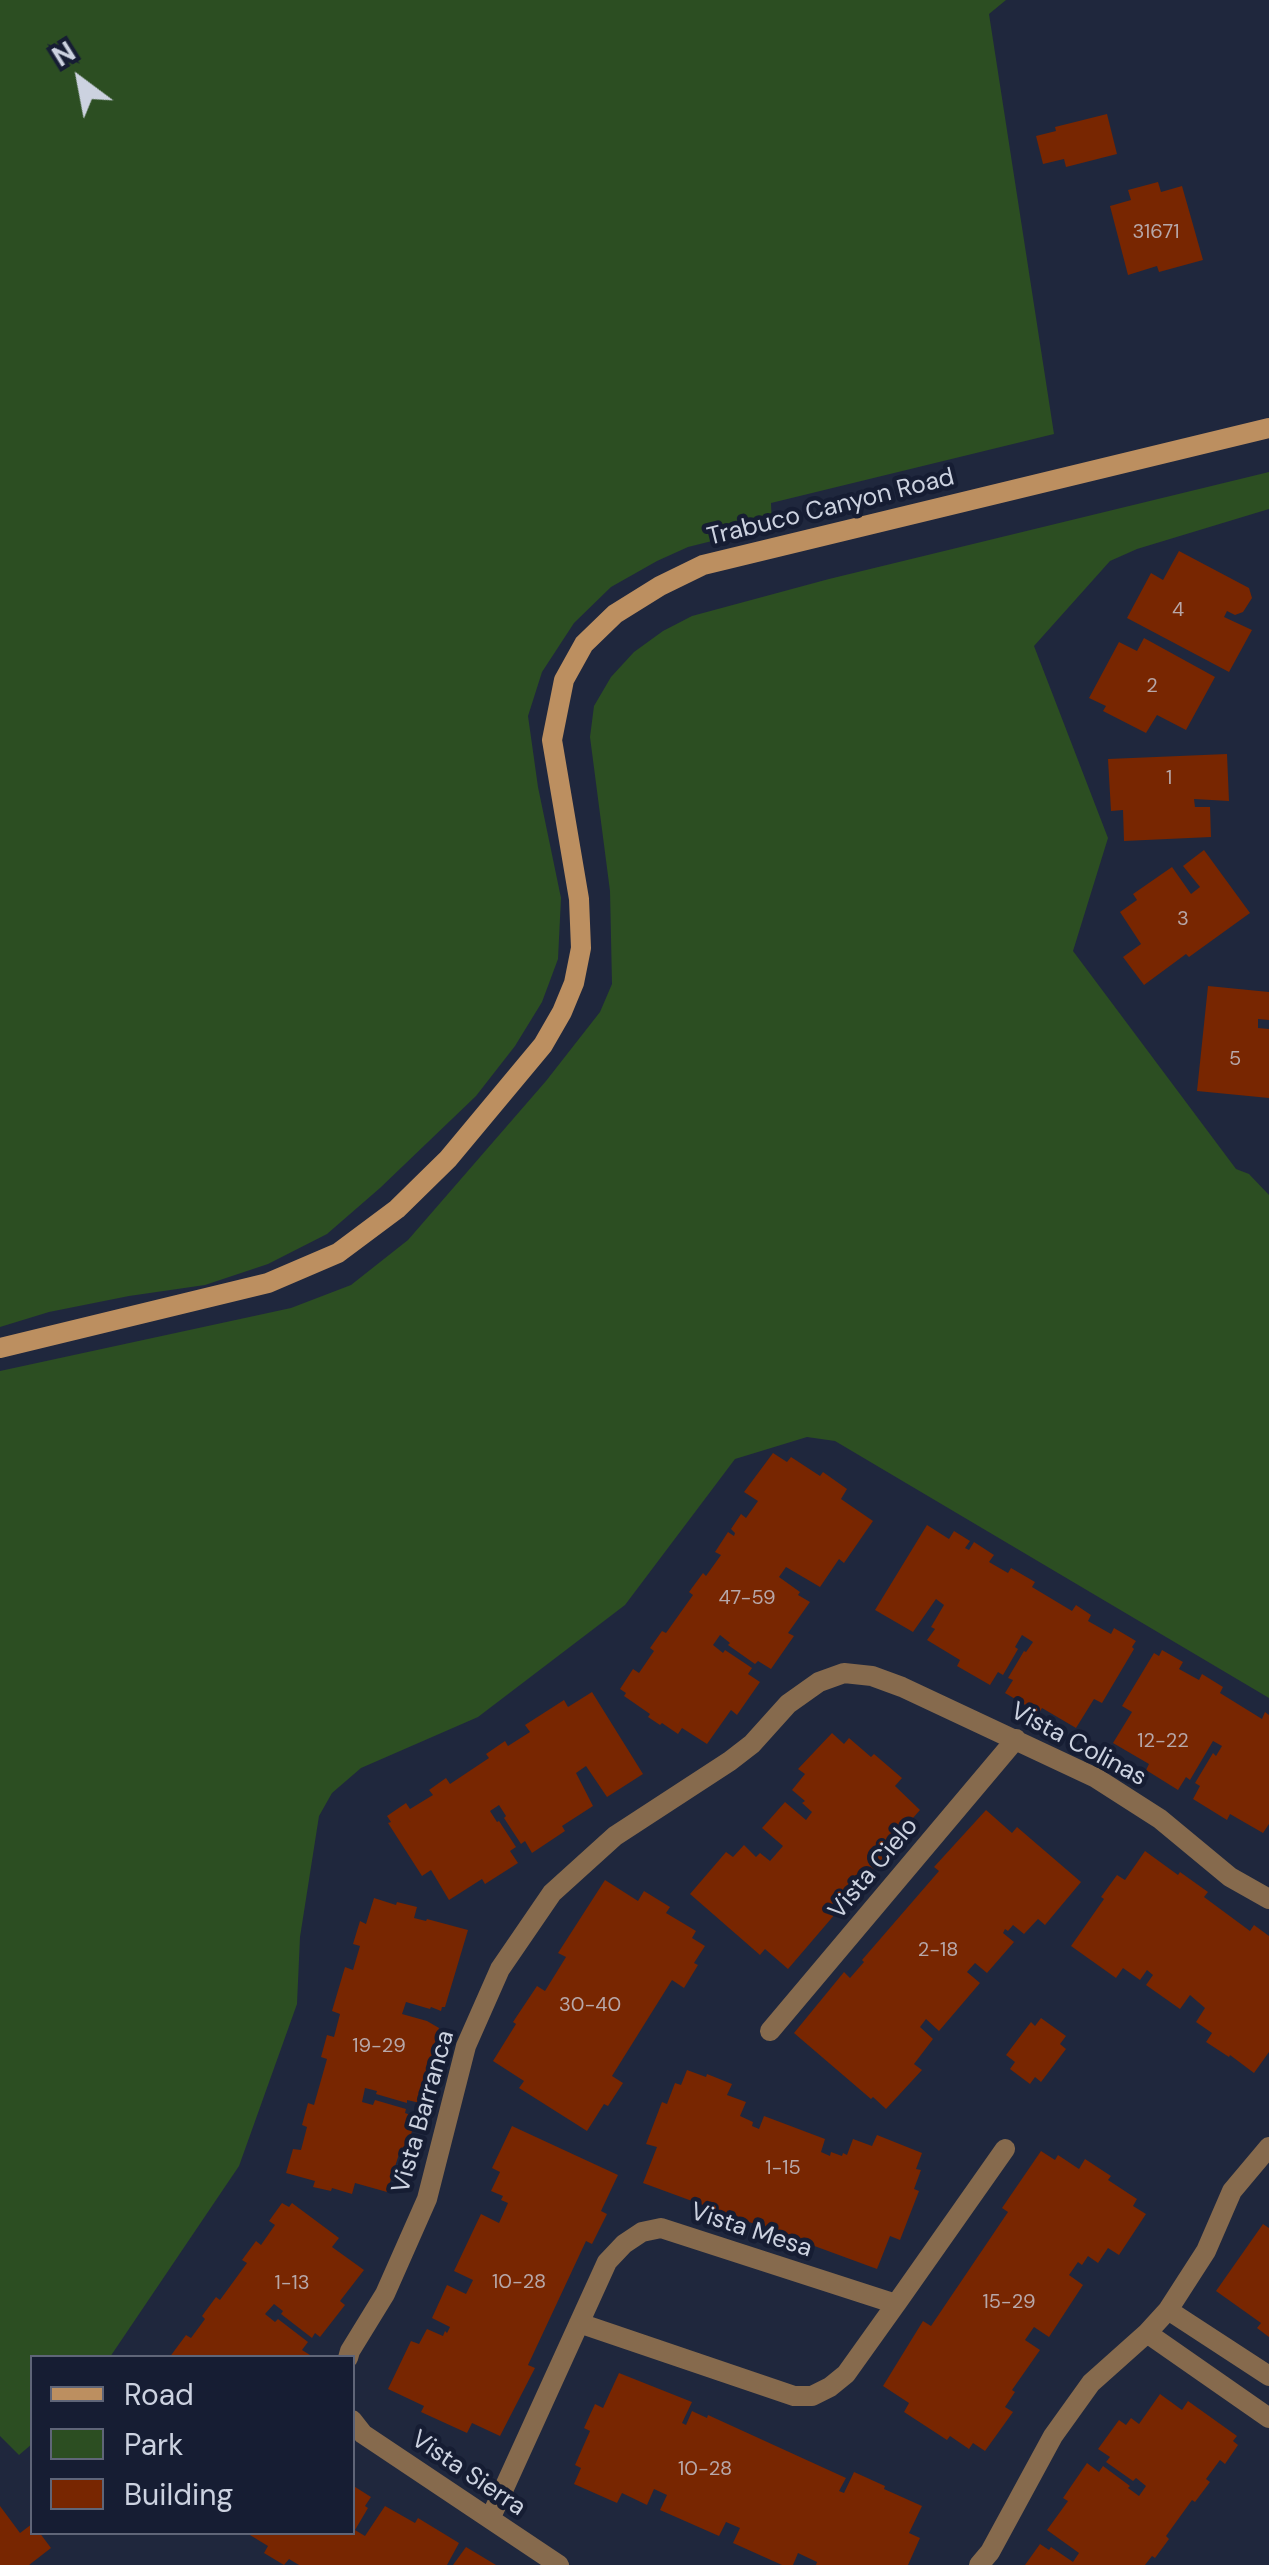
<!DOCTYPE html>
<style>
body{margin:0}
#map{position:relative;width:1269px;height:2565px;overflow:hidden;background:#1f273d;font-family:"DM Sans",sans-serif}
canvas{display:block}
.legend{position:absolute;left:30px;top:2355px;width:325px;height:180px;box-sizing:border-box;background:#161d33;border:2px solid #5f6578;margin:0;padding:12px 18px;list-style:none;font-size:30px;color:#ccd2e0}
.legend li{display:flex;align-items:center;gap:20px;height:50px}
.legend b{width:50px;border:2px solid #5f6578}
.north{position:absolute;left:30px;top:30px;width:100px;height:100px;-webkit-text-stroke:8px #161d33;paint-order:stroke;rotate:328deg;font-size:28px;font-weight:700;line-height:40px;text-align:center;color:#ccd2e0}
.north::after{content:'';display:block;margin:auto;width:35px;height:45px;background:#ccd2e0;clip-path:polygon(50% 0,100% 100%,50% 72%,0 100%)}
</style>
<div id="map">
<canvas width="1269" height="2565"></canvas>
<ul class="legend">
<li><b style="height:12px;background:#bc8f60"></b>Road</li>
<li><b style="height:28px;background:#2c4e22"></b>Park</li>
<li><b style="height:28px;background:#782601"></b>Building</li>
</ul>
<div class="north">N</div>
</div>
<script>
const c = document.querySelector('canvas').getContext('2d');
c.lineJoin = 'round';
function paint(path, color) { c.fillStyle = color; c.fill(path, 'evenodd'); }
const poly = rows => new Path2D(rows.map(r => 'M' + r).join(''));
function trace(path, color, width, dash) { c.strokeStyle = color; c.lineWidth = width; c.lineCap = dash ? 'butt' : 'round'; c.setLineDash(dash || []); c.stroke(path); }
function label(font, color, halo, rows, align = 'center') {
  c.font = font + ' "DM Sans",sans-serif'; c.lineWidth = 9; c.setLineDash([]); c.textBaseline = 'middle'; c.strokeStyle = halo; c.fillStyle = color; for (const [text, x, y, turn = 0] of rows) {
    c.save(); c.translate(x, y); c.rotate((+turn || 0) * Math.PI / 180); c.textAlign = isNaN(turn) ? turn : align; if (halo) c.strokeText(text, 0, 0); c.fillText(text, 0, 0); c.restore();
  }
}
paint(poly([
 [0,0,1006,0,989,14,1054,434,771,503,772,526,688,547,657,561,611,587,574,623,542,672,528,716,538,787,561,898,558,959,542,1002,515,1046,476,1096,380,1188,327,1234,268,1264,205,1285,129,1296,49,1312,0,1327],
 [1269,472,1269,509,1137,549,1110,561,1034,646,1108,838,1073,951,1236,1169,1249,1174,1269,1195,1269,1698,835,1441,807,1437,735,1459,625,1605,478,1717,361,1768,332,1793,319,1816,300,1937,297,2004,239,2166,110,2357,32,2358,32,2444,19,2455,0,2436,0,1371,291,1308,351,1285,408,1240,546,1081,600,1012,612,984,610,891,590,737,594,706,611,677,634,652,663,631,692,616,829,579]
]), '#2c4e22');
paint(poly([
 [1107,114,1117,154,1066,167,1064,159,1043,164,1036,136,1056,131,1055,127],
 [1158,182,1161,192,1182,186,1203,260,1159,272,1157,266,1128,275,1110,206,1131,200,1128,190],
 [1179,551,1249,588,1252,598,1243,612,1235,615,1227,611,1224,617,1252,630,1229,672,1127,618,1151,573,1163,580],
 [1144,638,1215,677,1186,730,1157,715,1146,733,1103,711,1106,706,1089,698,1119,642,1137,651],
 [1227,754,1229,801,1194,799,1195,807,1210,807,1211,837,1124,841,1123,810,1111,811,1108,759],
 [1204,850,1250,913,1189,957,1186,954,1144,985,1123,957,1141,944,1120,912,1137,900,1133,894,1172,867,1191,894,1200,887,1183,866],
 [1208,986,1269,992,1269,1020,1258,1019,1258,1028,1269,1029,1269,1098,1197,1091],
 [773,1453,787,1462,791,1457,820,1476,823,1472,847,1489,841,1499,873,1521,844,1563,839,1559,820,1587,786,1567,779,1577,800,1592,798,1595,810,1602,788,1633,794,1636,771,1669,758,1661,755,1664,728,1645,730,1643,720,1635,713,1645,723,1653,725,1650,752,1668,748,1674,760,1682,737,1715,731,1710,707,1744,682,1728,678,1734,662,1723,660,1725,648,1717,650,1714,624,1696,626,1693,620,1689,633,1669,639,1673,654,1651,650,1648,662,1631,666,1633,693,1595,689,1592,703,1573,706,1576,721,1555,715,1552,728,1532,734,1536,735,1533,731,1529,741,1514,746,1518,758,1501,744,1492],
 [927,1525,949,1539,954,1531,970,1541,965,1548,969,1550,974,1542,994,1555,989,1562,1008,1573,1011,1568,1035,1582,1032,1587,1072,1611,1076,1605,1091,1615,1088,1621,1111,1634,1114,1628,1136,1641,1132,1647,1134,1649,1102,1703,1094,1699,1076,1728,1042,1708,1039,1713,1005,1693,1013,1680,1008,1678,1024,1651,1026,1652,1033,1642,1022,1635,1015,1647,1018,1649,1003,1675,998,1672,990,1685,957,1666,960,1660,927,1640,935,1629,931,1627,944,1605,936,1599,913,1632,875,1610],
 [1162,1650,1183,1662,1179,1669,1199,1680,1202,1674,1223,1687,1220,1693,1262,1719,1265,1712,1269,1715,1269,1824,1263,1833,1230,1814,1227,1820,1193,1799,1200,1786,1195,1783,1213,1753,1216,1756,1222,1746,1213,1741,1190,1780,1186,1777,1178,1790,1146,1770,1149,1764,1113,1743,1132,1712,1122,1706,1154,1653,1159,1656],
 [592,1692,643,1774,607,1797,586,1766,576,1773,593,1806,562,1826,565,1831,532,1853,525,1841,521,1844,504,1818,506,1816,499,1805,490,1811,497,1822,499,1821,516,1847,510,1851,518,1863,485,1884,482,1879,449,1900,431,1870,422,1876,388,1823,391,1822,387,1816,406,1803,410,1809,433,1795,429,1790,446,1778,450,1784,489,1758,486,1754,505,1741,508,1746,530,1732,525,1725,564,1700,568,1707],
 [832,1733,844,1744,849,1738,871,1757,874,1754,902,1778,895,1786,920,1810,892,1842,895,1844,874,1868,862,1879,860,1877,839,1901,842,1903,834,1911,836,1913,788,1969,765,1949,760,1955,690,1894,726,1852,733,1857,744,1845,756,1857,760,1853,770,1861,783,1846,762,1828,785,1802,806,1820,812,1812,802,1803,805,1801,792,1790,805,1774,798,1769],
 [986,1810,1012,1833,1017,1827,1081,1882,1045,1925,1038,1919,1024,1934,1013,1925,1008,1931,1005,1929,1003,1933,1014,1942,987,1973,975,1963,967,1972,980,1983,939,2031,926,2019,920,2027,933,2039,914,2064,922,2070,886,2109,873,2097,871,2099,794,2033,844,1972,850,1978,864,1962,862,1960,939,1871,934,1867],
 [1145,1851,1178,1875,1180,1872,1208,1892,1204,1897,1250,1931,1254,1925,1269,1936,1269,2052,1254,2073,1230,2055,1229,2057,1206,2042,1212,2033,1196,2022,1205,2008,1190,1995,1180,2009,1146,1985,1153,1975,1147,1970,1140,1980,1123,1968,1116,1978,1071,1946,1104,1899,1101,1897,1117,1875,1125,1880],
 [605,1880,638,1901,644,1891,670,1907,666,1913,696,1931,692,1938,705,1946,694,1963,698,1965,684,1988,672,1980,612,2076,623,2083,608,2106,604,2104,587,2131,519,2088,524,2081,493,2061,516,2024,513,2022,537,1986,545,1991,566,1957,558,1953],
 [374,1898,396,1905,397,1902,417,1907,414,1918,426,1921,427,1919,468,1930,445,2007,442,2007,441,2011,431,2007,430,2009,406,2002,402,2014,427,2021,439,2028,420,2103,407,2100,407,2103,376,2094,377,2091,365,2088,362,2102,373,2105,375,2100,406,2109,405,2113,416,2117,405,2156,399,2154,387,2192,355,2183,352,2194,332,2188,331,2191,313,2187,315,2181,286,2173,293,2149,301,2150,307,2127,302,2125,308,2103,314,2105,327,2059,321,2057,327,2035,334,2037,340,2014,332,2011,345,1967,353,1970,360,1946,353,1944,360,1921,366,1924],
 [1041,2018,1066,2036,1060,2044,1066,2049,1041,2082,1035,2077,1030,2084,1010,2069,1015,2062,1006,2055,1031,2022,1035,2026],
 [687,2070,706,2077,707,2074,732,2084,727,2095,746,2102,740,2116,753,2122,752,2126,759,2129,764,2116,825,2139,821,2152,830,2156,831,2152,842,2156,843,2153,847,2155,853,2139,872,2146,877,2135,922,2153,916,2169,921,2170,914,2189,919,2191,900,2240,890,2236,877,2269,643,2183,657,2147,646,2144,662,2102,667,2104,675,2083,681,2085],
 [512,2126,618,2175,601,2211,607,2214,592,2244,586,2241,528,2365,535,2368,500,2436,472,2423,467,2433,421,2412,424,2406,388,2389,411,2341,419,2344,427,2329,443,2336,445,2331,447,2333,450,2327,432,2318,447,2285,466,2294,473,2280,454,2271,481,2214,499,2223,508,2203,501,2200,503,2196,491,2191,500,2172,492,2168],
 [1041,2151,1055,2160,1058,2155,1079,2169,1085,2159,1111,2176,1108,2180,1137,2199,1133,2206,1146,2214,1119,2255,1108,2248,1098,2263,1088,2256,1082,2265,1078,2262,1069,2275,1083,2285,1049,2337,1034,2327,1025,2340,1040,2350,1012,2390,1015,2392,1005,2407,1013,2412,985,2451,973,2443,969,2449,950,2436,947,2440,904,2412,909,2403,883,2386,923,2321,931,2326,1008,2212,1002,2208],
 [282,2203,289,2207,292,2203,339,2238,332,2247,364,2270,340,2301,345,2305,320,2337,315,2333,312,2338,281,2314,283,2311,274,2304,265,2314,275,2322,278,2319,308,2342,302,2350,310,2355,308,2358,169,2358,186,2335,191,2338,205,2319,202,2316,216,2297,220,2300,247,2263,242,2260,256,2241,261,2245,275,2225,269,2221],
 [1263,2224,1269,2228,1269,2337,1257,2328,1261,2323,1216,2291],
 [619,2373,692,2402,682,2423,686,2425,692,2411,707,2418,708,2415,846,2478,839,2491,844,2493,854,2472,885,2486,884,2489,922,2506,909,2533,920,2538,908,2565,816,2565,817,2562,798,2553,793,2565,782,2565,733,2543,740,2528,726,2522,719,2536,660,2510,667,2495,654,2489,647,2505,622,2493,617,2503,574,2484,581,2468,575,2465,590,2431,584,2428,595,2404,603,2408],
 [1160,2394,1182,2410,1188,2401,1237,2436,1233,2441,1238,2445,1225,2464,1220,2460,1206,2479,1210,2482,1195,2502,1192,2500,1166,2536,1169,2539,1155,2558,1152,2556,1145,2565,1025,2565,1040,2544,1049,2550,1051,2547,1073,2562,1079,2553,1047,2530,1068,2501,1063,2498,1087,2463,1099,2472,1103,2466,1130,2486,1128,2488,1139,2496,1146,2486,1136,2478,1133,2481,1106,2462,1110,2457,1098,2449,1119,2420,1126,2425,1131,2418,1139,2424],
 [352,2485,371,2497,365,2506,368,2508,355,2530,365,2536,385,2506,415,2523,418,2518,459,2543,447,2565,299,2565,289,2559,284,2565,264,2553,268,2546,245,2532,352,2532],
 [0,2506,20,2533,32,2524,32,2532,39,2532,51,2548,29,2565,0,2565],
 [466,2547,496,2565,453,2565]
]), '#782601');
trace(poly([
 [770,2031,1016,1739],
 [1168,2310,1269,2376],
 [579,2323,794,2396,812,2396,830,2387,846,2374,896,2304],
 [1147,2333,1269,2418],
 [348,2358,350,2351,385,2294,427,2199,466,2046,500,1969,552,1893,615,1836,730,1761,752,1744,788,1704,819,1682,844,1673,872,1676,902,1687,1096,1778,1160,1819,1230,1877,1269,1899],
 [352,2420,363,2434,559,2565],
 [490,2519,607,2262,624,2244,642,2232,661,2228,896,2304,1005,2149],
 [979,2565,990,2552,1053,2436,1091,2383,1147,2333,1168,2310,1206,2251,1232,2191,1269,2147]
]), '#866a4d', 20);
trace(poly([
 [0,1348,268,1283,338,1253,397,1209,448,1159,543,1045,562,1012,574,983,581,948,579,899,552,740,564,680,584,644,615,614,660,586,703,565,1269,428]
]), '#bc8f60', 20);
label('20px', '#b7a7a8', null, [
 ["31671",1156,233],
 ["4",1178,611],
 ["2",1152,687],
 ["1",1169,779],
 ["3",1183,920],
 ["5",1235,1060],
 ["47-59",747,1599],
 ["12-22",1163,1742],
 ["2-18",938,1951],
 ["30-40",590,2006],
 ["19-29",379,2047],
 ["1-15",783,2169],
 ["10-28",519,2283],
 ["1-13",292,2284],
 ["15-29",1009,2303],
 ["10-28",705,2470]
]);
label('25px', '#ccd2e0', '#161d33', [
 ["Trabuco Canyon Road",831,508,-14],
 ["Vista Colinas",1078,1745,28],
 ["Vista Cielo",874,1869,-50],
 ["Vista Barranca",424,2112,-74],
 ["Vista Mesa",751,2231,18],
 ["Vista Sierra",468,2474,34]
]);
</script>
